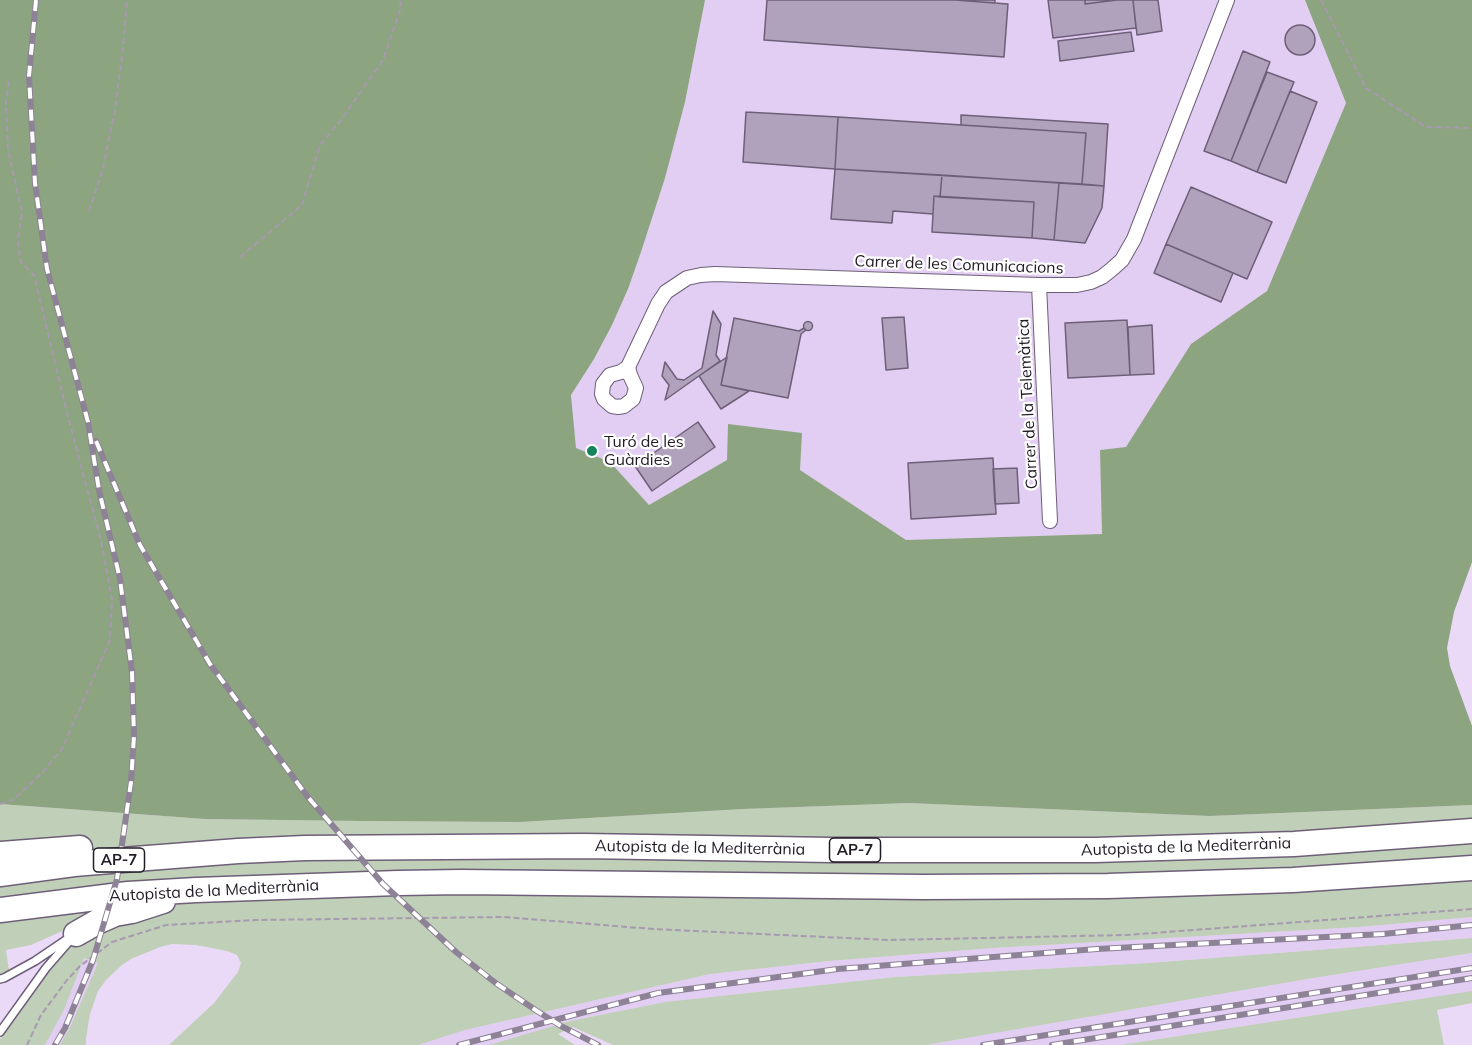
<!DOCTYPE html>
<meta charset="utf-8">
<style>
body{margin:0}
canvas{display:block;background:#eadaf7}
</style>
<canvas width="1472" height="1045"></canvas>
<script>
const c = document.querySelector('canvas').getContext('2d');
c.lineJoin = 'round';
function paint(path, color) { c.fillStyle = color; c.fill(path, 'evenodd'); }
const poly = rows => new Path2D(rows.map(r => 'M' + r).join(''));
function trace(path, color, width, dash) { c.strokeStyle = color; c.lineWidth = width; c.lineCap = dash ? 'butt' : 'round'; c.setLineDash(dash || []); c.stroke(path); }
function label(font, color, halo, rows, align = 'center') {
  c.font = font + ' Mulish,sans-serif'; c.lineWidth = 4.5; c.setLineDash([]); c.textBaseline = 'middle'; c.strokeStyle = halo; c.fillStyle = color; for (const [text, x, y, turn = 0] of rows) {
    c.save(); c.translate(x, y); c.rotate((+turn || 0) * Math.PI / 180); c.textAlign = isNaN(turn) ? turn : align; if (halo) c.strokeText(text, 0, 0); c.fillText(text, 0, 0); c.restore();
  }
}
paint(poly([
 [705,0,1305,0,1346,103,1267,291,1191,344,1126,447,1100,450,1103,534,906,540,800,470,728,425,727,460,649,505,610,462,576,448,571,395,594,359,612,325,628,289,641,252,665,178,685,102],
 [1472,917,1472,938,1149,963,895,977,665,1002,570,1021,489,1045,418,1045,465,1030,710,974,829,961,993,948,1359,927],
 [1472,953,1472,991,1120,1045,926,1045,1307,979],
 [84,958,98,963,71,1025,60,1045,45,1045,64,1010]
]), '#e2cef2');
paint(poly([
 [909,803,1210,816,1472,805,1472,917,1359,927,993,948,829,961,710,974,465,1030,418,1045,169,1045,214,1003,238,972,241,963,237,955,227,951,196,945,172,944,160,947,131,959,122,965,106,980,98,991,90,1014,86,1038,86,1045,60,1045,71,1025,98,963,84,958,64,1010,45,1045,0,1045,0,1039,15,1020,61,955,85,932,80,923,31,945,6,950,9,970,0,974,0,804,205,819,361,821,520,822,743,809],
 [1472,938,1472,953,1307,979,926,1045,613,1045,573,1027,558,1034,575,1045,489,1045,570,1021,665,1002,895,977,1149,963],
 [1472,991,1472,1003,1437,1010,1444,1045,1120,1045]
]), '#c0cfb7');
paint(poly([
 [0,0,705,0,685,102,665,178,641,252,628,289,612,325,594,359,571,395,576,448,610,462,649,505,727,460,728,424,802,433,800,470,906,540,1102,534,1100,450,1126,447,1191,344,1267,291,1346,103,1305,0,1472,0,1472,562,1454,612,1447,648,1450,666,1472,726,1472,805,1210,816,909,803,743,809,520,822,361,821,205,819,0,804]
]), '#8ca47f');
const building = poly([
 [767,0,955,0,1008,4,1004,57,764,40,767,0],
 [955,0,995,0,995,3,955,0],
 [1048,0,1085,0,1085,4,1117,0,1133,0,1136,28,1053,38,1048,0],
 [1085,0,1117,0,1085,4,1085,0],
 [1133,0,1158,0,1162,31,1137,35,1133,0],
 '1285 40a15 15 0 1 1 30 0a15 15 0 1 1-30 0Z',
 [1131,32,1134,51,1060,61,1058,41,1131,32],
 [1243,51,1270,62,1231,161,1204,151,1243,51],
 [1267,72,1294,82,1257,172,1231,161,1267,72],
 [1290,91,1317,102,1286,183,1257,172,1290,91],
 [746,112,838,117,835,169,743,162,746,112],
 [961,115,1108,124,1104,186,1082,184,1086,133,961,125,961,115],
 [838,117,1086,133,1082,184,835,169,838,117],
 [835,169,942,175,940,197,934,196,933,214,893,211,892,223,831,219,835,169],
 [942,175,1059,183,1054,240,1032,238,1034,202,940,197,942,175],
 [1059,183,1104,186,1102,208,1085,243,1054,240,1059,183],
 [1191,187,1272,222,1247,279,1166,244,1191,187],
 [934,196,1034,202,1032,238,932,232,934,196],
 [1166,244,1233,273,1221,302,1154,273,1166,244],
 [713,311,721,324,716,355,720,361,665,400,669,385,662,376,665,362,677,379,684,380,702,368,713,311],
 [904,317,908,368,886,370,882,318,904,317],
 [734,318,799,331,804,328,806,330,801,334,788,398,721,385,734,318],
 [1127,320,1130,375,1068,378,1065,323,1127,320],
 '803.5 326a4.5 4.5 0 1 1 9 0a4.5 4.5 0 1 1-9 0Z',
 [1152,325,1154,374,1130,375,1128,327,1152,325],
 [727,357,721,385,749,391,721,409,699,376,727,357],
 [698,422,715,447,652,491,635,466,698,422],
 [993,458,996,514,911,519,908,463,993,458],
 [1017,468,1019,503,995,504,993,469,1017,468]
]);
paint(building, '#b0a1bc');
trace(building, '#6e5f79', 1.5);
const service = poly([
 [0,979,4,978,35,961,66,940],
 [0,1032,46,968,73,937]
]);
const minor = poly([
 [1039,285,1050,521],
 [628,367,658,304,666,292,687,278,701,275,715,274,1039,285,1077,285,1091,282,1102,277,1112,269,1122,260,1134,239,1227,0],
 [628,367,630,375,636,388,633,399,624,406,618,407,612,406,604,399,602,394,603,384,610,375,621,372,628,367]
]);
const motorway = poly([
 [0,854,80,848],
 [0,874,74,864,135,859,238,851,305,848,583,846,832,850,1095,850,1294,844,1472,831],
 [0,910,128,894,196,890,398,883,461,882,923,887,1108,886,1293,880,1472,868],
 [76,934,97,922,115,914,132,911,163,901]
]);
trace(service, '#6d5f78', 10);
trace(minor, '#6d5f78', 16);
trace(motorway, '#6d5f78', 27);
trace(poly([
 [1321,0,1366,88,1426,127,1472,128],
 [89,211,102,172,115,110,123,48,127,0],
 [240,257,302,205,320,145,341,120,383,60,401,7,400,0],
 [0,804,13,800,42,773,62,749,110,640,112,599,101,541,67,413,34,275,20,261,18,239,22,212,8,150,6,103,9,80],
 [27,1045,41,1015,67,980,80,966,112,942,166,925,255,920,504,917,653,929,889,940,1127,935,1472,909]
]), '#a699b0', 2, [6, 3]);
trace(service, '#fff', 7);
trace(minor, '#fff', 14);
trace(motorway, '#fff', 24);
const rail = poly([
 [36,0,29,76,35,183,47,269,88,422,99,490,120,579,132,672,134,736,131,782,117,879,93,960,65,1028,55,1045],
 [96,441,140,545,210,664,307,796,383,884,456,952,497,984,537,1011,561,1026,598,1045],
 [459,1045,658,993,838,969,1097,949,1383,934,1472,925],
 [983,1045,1472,968],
 [1052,1045,1472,978]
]);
trace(rail, '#8d8296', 6);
trace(rail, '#fff', 4, [11]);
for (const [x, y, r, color] of [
 [592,451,6,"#16825e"]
]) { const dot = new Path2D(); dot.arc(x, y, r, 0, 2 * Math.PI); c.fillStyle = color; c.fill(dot); trace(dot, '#fff', 2); }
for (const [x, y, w] of [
 [855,850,51],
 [119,860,51]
]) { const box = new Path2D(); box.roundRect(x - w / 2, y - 12, w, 24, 4.5); c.fillStyle = '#fff'; c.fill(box); trace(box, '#211b25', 1.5); }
label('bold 15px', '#211b25', null, [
 ["AP-7",855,850],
 ["AP-7",119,860]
]);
label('16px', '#211b25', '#fff', [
 ["Carrer de les Comunicacions",959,265,2],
 ["Carrer de la Telemàtica",1028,404,-93],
 ["Autopista de la Mediterrània",1186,847,-2],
 ["Autopista de la Mediterrània",700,848,1],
 ["Autopista de la Mediterrània",214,891,-3]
]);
label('16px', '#211b25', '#fff', [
 ["Turó de les",604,442],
 ["Guàrdies",604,460]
], 'left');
</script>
